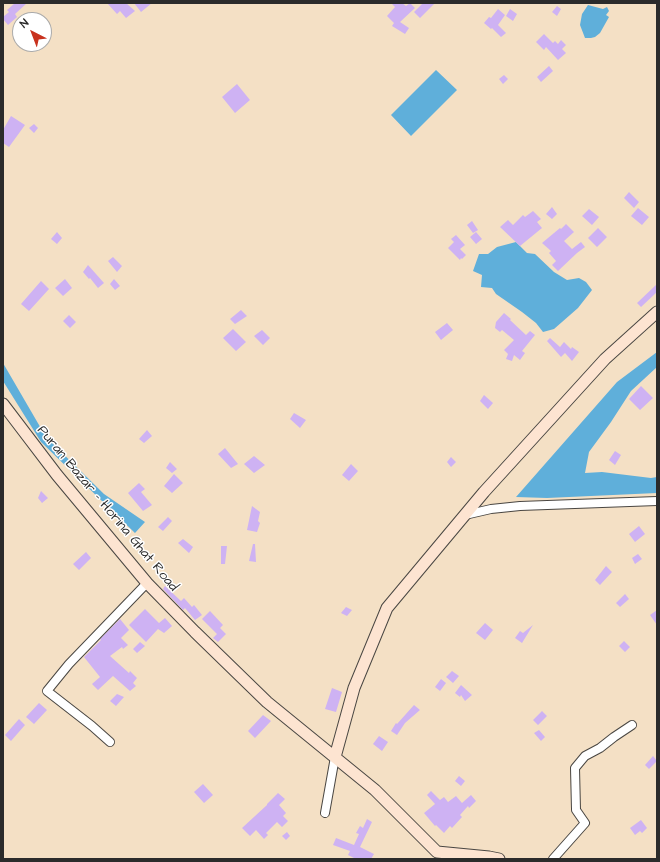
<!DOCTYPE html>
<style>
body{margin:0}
#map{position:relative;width:660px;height:862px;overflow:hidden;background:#f4e0c5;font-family:"Architects Daughter",sans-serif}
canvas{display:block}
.frame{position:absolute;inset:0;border:4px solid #2b2b2b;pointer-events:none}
.north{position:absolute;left:12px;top:12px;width:40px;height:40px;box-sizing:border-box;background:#fff;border:1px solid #aaa;border-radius:50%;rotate:318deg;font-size:11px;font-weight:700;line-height:16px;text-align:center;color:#2b2b2b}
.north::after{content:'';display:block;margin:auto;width:14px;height:18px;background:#c8321e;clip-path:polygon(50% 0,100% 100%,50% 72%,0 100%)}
</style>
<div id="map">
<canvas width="660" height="862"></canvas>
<div class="frame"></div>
<div class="north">N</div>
</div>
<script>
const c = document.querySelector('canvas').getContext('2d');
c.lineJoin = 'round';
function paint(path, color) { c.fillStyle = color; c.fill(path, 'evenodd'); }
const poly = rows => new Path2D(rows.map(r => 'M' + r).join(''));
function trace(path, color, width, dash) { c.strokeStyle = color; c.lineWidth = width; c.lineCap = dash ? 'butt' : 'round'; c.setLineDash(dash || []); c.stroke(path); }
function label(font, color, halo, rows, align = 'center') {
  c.font = font + ' "Architects Daughter",sans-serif'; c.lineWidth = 3; c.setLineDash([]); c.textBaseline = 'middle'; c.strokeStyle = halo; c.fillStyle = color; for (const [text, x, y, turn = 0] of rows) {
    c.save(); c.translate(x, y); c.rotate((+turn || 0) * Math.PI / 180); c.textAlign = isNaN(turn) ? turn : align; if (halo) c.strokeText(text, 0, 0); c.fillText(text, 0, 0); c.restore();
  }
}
paint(poly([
 [588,5,603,9,607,7,609,11,606,15,609,17,600,33,595,37,591,38,585,38,580,25,582,14],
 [436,70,457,90,411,136,391,115],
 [516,242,527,253,535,254,554,272,567,280,579,278,586,282,592,290,578,308,554,329,543,332,536,323,522,312,496,294,492,288,481,287,482,275,473,271,479,254,488,254,497,247],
 [657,352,657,367,631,391,611,422,589,452,585,473,602,472,651,478,657,477,657,493,547,498,516,497,617,382],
 [3,363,46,437,104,494,145,522,135,533,41,442,3,381]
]), '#5fafda');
paint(poly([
 [15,3,27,3,15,14,17,17,8,25,3,19,3,17,9,12,7,10],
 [107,3,126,3,135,11,126,18,120,11,117,14],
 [134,3,152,3,141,12],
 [391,3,402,3,406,6,410,3,415,8,400,22,409,28,405,34,392,26,394,23,387,16,395,7],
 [423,3,435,3,420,18,414,12],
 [557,6,561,9,557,16,552,12],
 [498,9,505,15,498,25,506,33,501,37,492,28,491,29,484,23,489,17,491,18],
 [510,9,517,14,513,21,506,16],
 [544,34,553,43,555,41,558,44,561,40,566,45,562,49,566,53,558,60,546,47,544,50,536,42],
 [549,66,553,71,541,82,537,77],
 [504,75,508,79,503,84,499,79],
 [237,84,250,100,235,113,222,97],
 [11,116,25,125,9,147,3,143,3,130],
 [34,124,38,128,34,133,29,128],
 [629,192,639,202,634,208,624,198],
 [552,207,557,214,552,219,546,214],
 [638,208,649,217,642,225,631,216],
 [589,209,599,217,592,225,582,216],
 [533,211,541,219,537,222,542,228,520,246,500,227,508,220,513,225,523,215,525,217],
 [472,221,478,230,473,233,467,225],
 [566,224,574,232,564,241,572,249,581,242,585,247,577,253,558,271,552,265,556,261,549,253,551,251,542,243,560,228,561,229],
 [598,228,607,237,597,247,588,238],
 [57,232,62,238,57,244,51,239],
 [476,232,482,239,476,244,470,237],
 [456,235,465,245,460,249,466,255,462,259,461,258,460,260,448,248,454,242,451,239],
 [113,257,122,266,117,272,108,261],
 [88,265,104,283,98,288,90,278,89,279,83,272],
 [65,279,72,288,63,296,55,288],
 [114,279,120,286,115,290,110,284],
 [41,281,49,289,29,311,21,304],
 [657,284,657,292,641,307,637,303],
 [241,310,247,316,235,324,230,319],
 [504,313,511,319,510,320,526,335,530,331,535,335,522,351,525,353,520,360,514,355,512,361,506,359,508,354,504,350,514,340,502,330,500,332,495,328,496,322],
 [69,315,76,322,70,328,63,321],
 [447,323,453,330,441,340,435,332],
 [233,329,246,342,236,351,223,338],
 [262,330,270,338,263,345,254,336],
 [550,338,560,347,564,342,571,349,572,347,579,352,572,361,565,353,561,357,547,341],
 [641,386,653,398,640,410,629,399],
 [484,395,493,403,488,409,480,401],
 [294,413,306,420,300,428,290,419],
 [147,430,152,436,144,443,139,439],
 [225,448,238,464,231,468,218,454],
 [615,451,621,455,615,465,609,460],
 [254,456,265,465,254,473,244,464],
 [451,457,456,462,451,467,447,462],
 [170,462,177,469,172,473,166,468],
 [351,464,358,471,349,481,342,475],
 [174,474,183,483,172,493,164,486],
 [139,483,145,489,141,492,152,505,143,511,128,493],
 [41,491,48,498,42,503,38,498],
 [252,506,260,512,258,521,260,523,257,532,247,530],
 [168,517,172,521,163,531,158,527],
 [639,526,645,534,635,542,629,534],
 [183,539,193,547,189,553,178,543],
 [253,544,255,544,256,562,249,561],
 [221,546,227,546,225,564,221,564],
 [86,552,91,558,79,570,73,564],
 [638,554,642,559,635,564,632,558],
 [606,566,612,572,600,585,595,580],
 [165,586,181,601,184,598,192,607,194,605,202,615,195,620,185,608,183,610,163,589],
 [625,594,629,599,620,607,616,603],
 [346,607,352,610,347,616,341,613],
 [145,609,159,623,165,618,172,626,164,633,158,629,146,642,129,625],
 [657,610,657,625,650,615],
 [210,611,223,625,220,628,226,634,218,642,213,638,217,634,202,619],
 [120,619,129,630,121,638,128,645,123,649,122,647,110,656,129,673,130,671,137,678,133,683,136,686,130,691,113,676,98,690,92,684,100,677,84,657,101,640,100,639],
 [485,623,493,630,485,640,476,633],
 [533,625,522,643,515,638,520,631,523,633],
 [624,641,630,647,625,652,619,646],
 [140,642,145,646,137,653,133,649],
 [452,671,459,676,453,683,446,677],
 [441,679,446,683,440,691,435,687],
 [461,685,472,695,465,701,461,695,460,697,455,693],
 [332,688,342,692,336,712,325,709],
 [117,694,124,697,116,706,110,701],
 [39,703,47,710,34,724,26,717],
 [414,705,420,710,405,723,397,735,391,731,396,723,397,724],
 [542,711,547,716,538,725,533,720],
 [263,715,271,721,255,738,248,731],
 [19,719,25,725,11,741,5,735],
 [539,730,545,737,541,741,534,733],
 [379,736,388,742,382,751,373,744],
 [653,756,657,761,649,769,645,765],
 [459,776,465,781,461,786,455,781],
 [203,784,213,795,204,803,194,792],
 [431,791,440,800,444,797,448,802,456,796,462,803,471,795,476,801,469,808,468,806,460,815,462,817,452,828,450,826,444,833,436,825,435,826,424,813,435,804,427,795],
 [278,793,285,799,279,805,286,813,283,816,288,821,282,827,277,822,266,833,268,835,264,839,256,830,250,836,242,828,267,805,267,804],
 [367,819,372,822,360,847,374,854,371,859,356,859,348,855,350,851,333,845,336,838,354,845,359,834,356,833,360,826,363,828],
 [641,820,647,828,642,833,640,831,635,835,630,828],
 [287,832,290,836,286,840,282,836]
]), '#ceb2f3');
const minor = poly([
 [465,515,491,509,520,506,657,501],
 [110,742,92,726,47,691,69,664,147,583],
 [325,813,335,757],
 [553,859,585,823,576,810,575,768,585,756,600,748,614,737,632,725]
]);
const secondary = poly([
 [3,404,57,475,147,583,195,632,267,702,375,790,437,852,489,857,499,859],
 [335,757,354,688,387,608,484,492,605,359,657,312]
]);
trace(minor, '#494642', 10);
trace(secondary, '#494642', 13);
trace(minor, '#fff', 8);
trace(secondary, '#fde4d1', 11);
label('14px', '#2b2b2b', '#fff', [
 ["Puran Bazar - Horina Ghat Road",107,509,50]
]);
</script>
